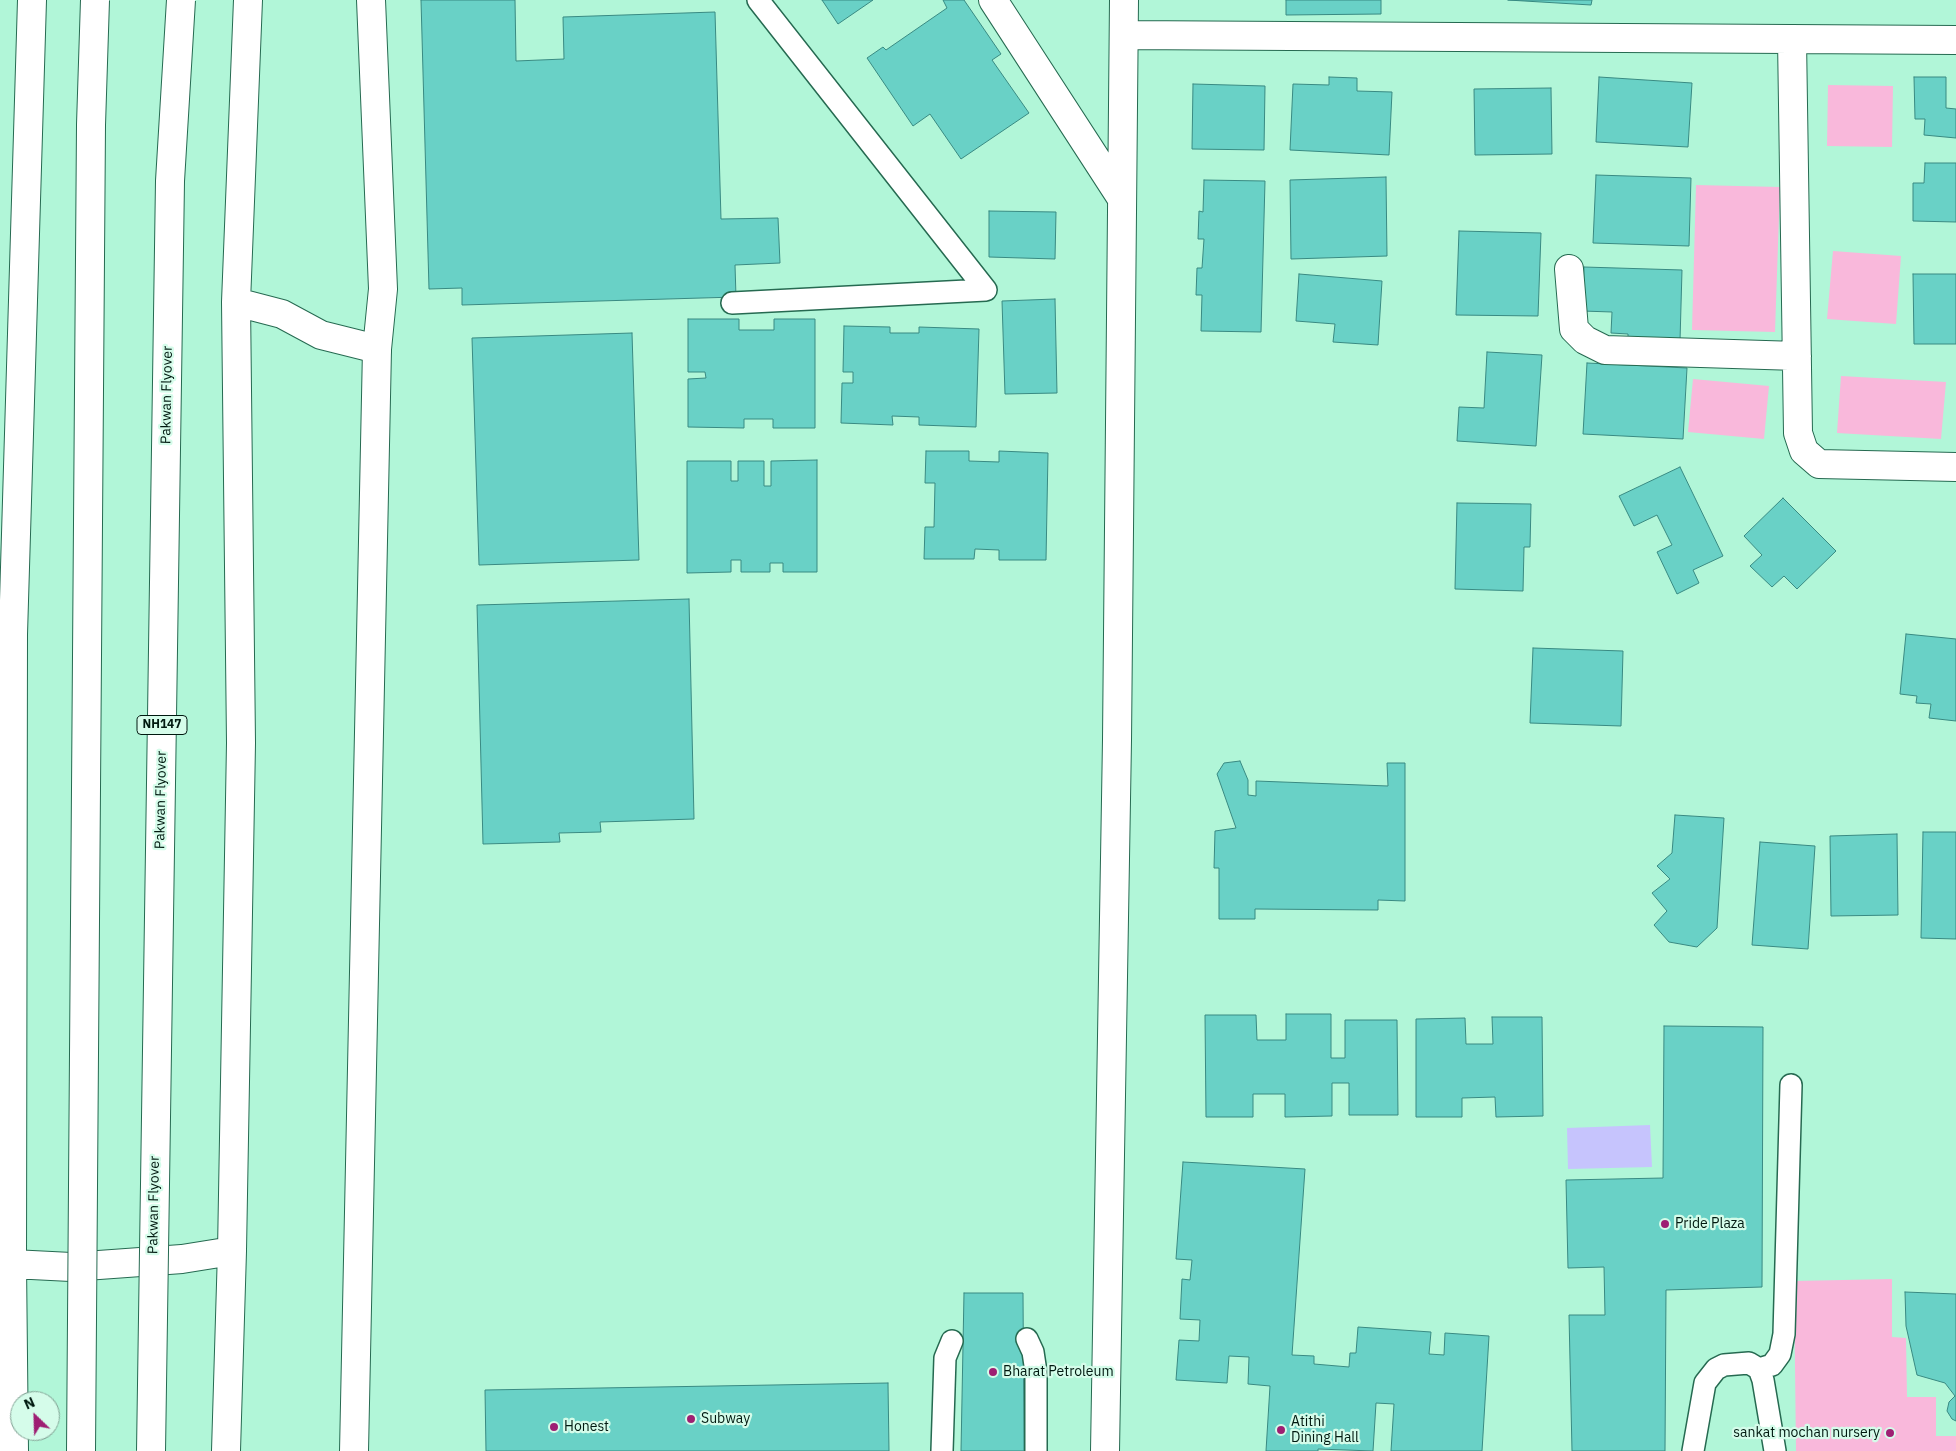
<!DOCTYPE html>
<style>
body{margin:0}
#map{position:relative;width:1956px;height:1451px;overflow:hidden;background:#b1f6d8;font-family:"IBM Plex Sans",sans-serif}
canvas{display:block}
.north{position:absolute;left:10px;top:1391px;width:50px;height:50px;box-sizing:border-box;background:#d5fcea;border:1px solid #80a193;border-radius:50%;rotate:336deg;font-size:14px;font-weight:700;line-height:20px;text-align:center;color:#001910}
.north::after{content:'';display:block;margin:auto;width:18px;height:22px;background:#9e1f73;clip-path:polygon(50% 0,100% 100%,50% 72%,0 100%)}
</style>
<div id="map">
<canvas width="1956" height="1451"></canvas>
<div class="north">N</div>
</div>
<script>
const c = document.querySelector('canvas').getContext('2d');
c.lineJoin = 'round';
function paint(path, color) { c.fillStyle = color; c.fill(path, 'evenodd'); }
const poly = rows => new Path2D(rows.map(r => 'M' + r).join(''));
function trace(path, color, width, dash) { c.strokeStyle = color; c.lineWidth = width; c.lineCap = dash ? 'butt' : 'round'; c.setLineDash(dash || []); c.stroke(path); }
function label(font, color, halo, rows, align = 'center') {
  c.font = font + ' "IBM Plex Sans",sans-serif'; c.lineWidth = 4.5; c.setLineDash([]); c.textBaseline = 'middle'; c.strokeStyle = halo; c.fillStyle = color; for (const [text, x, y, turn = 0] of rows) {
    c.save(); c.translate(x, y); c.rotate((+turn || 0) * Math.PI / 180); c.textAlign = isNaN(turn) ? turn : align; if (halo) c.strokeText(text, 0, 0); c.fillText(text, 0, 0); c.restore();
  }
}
paint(poly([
 [1828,85,1893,86,1892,147,1827,146],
 [1696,185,1780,187,1775,332,1692,330],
 [1833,251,1901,256,1896,324,1827,319],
 [1841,376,1946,382,1941,439,1837,433],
 [1693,379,1769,386,1764,439,1688,432],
 [1892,1279,1892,1337,1906,1338,1907,1397,1936,1397,1936,1436,1956,1436,1956,1451,1796,1451,1794,1281]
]), '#f9b8db');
paint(poly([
 [1650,1125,1652,1167,1568,1169,1567,1128]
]), '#c6c4fd');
const building = poly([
 [421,0,515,0,516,61,564,59,563,17,715,12,721,219,778,218,780,263,735,265,736,297,462,305,462,288,429,289,421,0],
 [822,0,873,0,838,24,822,0],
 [964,0,1001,54,992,60,1029,113,961,159,930,114,913,126,867,58,883,47,886,50,947,8,943,0,964,0],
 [1286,0,1381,0,1381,14,1286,15,1286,0],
 [1508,0,1592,0,1591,5,1508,0],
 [1329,77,1357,78,1357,91,1392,92,1389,155,1290,150,1293,84,1329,85,1329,77],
 [1599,77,1692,83,1688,147,1596,142,1599,77],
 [1914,77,1946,77,1946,108,1956,109,1956,138,1924,135,1925,119,1915,119,1914,77],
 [1193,84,1265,86,1264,150,1192,149,1193,84],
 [1551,88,1552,154,1475,155,1474,89,1551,88],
 [1925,163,1956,163,1956,222,1913,221,1913,183,1924,183,1925,163],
 [1596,175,1691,178,1689,246,1593,243,1596,175],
 [1386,177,1387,256,1291,259,1290,180,1386,177],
 [1204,180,1265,181,1261,332,1201,331,1202,295,1196,295,1197,268,1202,268,1204,239,1198,239,1199,211,1203,212,1204,180],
 [989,211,1056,212,1055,259,989,257,989,211],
 [1459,231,1541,233,1538,316,1456,315,1459,231],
 [1584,267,1682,270,1680,341,1628,339,1628,334,1611,333,1612,312,1582,311,1584,267],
 [1299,274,1382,281,1378,345,1333,342,1335,324,1296,321,1299,274],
 [1913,274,1956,274,1956,344,1914,344,1913,274],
 [1055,299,1057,393,1005,394,1002,301,1055,299],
 [688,319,739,319,739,330,774,330,774,319,815,319,815,428,773,428,773,419,744,419,744,428,688,427,688,379,706,378,705,372,688,372,688,319],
 [844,326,890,327,890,333,919,333,919,327,979,329,976,427,919,425,919,417,892,416,893,425,841,423,842,383,853,383,853,372,843,372,844,326],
 [632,333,639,560,479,565,472,338,632,333],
 [1487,352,1542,355,1536,446,1457,441,1459,407,1484,408,1487,352],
 [1587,363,1687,368,1683,439,1583,434,1587,363],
 [926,451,969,451,969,461,999,462,999,451,1048,453,1046,560,999,560,999,550,975,549,974,559,924,559,925,527,934,527,935,483,925,483,926,451],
 [817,460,817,572,783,572,783,563,770,563,770,572,741,572,741,560,731,560,731,572,687,573,687,461,731,461,731,481,738,481,738,461,764,461,764,486,771,486,771,461,817,460],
 [1680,467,1723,556,1693,570,1699,583,1677,594,1657,552,1672,545,1657,515,1634,526,1619,496,1680,467],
 [1783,498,1836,551,1797,589,1784,576,1772,587,1750,566,1762,555,1744,536,1783,498],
 [1457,503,1531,504,1530,547,1524,547,1523,591,1455,589,1457,503],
 [689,599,694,819,600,822,601,832,559,833,560,842,483,844,477,605,689,599],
 [1906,634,1956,639,1956,721,1929,718,1931,704,1916,703,1917,696,1900,694,1906,634],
 [1533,648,1623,651,1621,726,1530,723,1533,648],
 [1240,761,1248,780,1248,795,1256,796,1256,781,1388,786,1387,763,1405,763,1405,901,1378,900,1378,910,1255,909,1255,919,1219,919,1219,868,1214,868,1215,831,1236,828,1217,774,1224,763,1240,761],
 [1675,815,1724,818,1717,928,1697,947,1669,942,1654,925,1667,911,1652,893,1670,879,1657,866,1672,853,1675,815],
 [1923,832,1956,832,1956,939,1921,938,1923,832],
 [1897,834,1898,915,1831,916,1830,836,1897,834],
 [1760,842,1815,846,1808,949,1752,945,1760,842],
 [1286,1014,1331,1014,1331,1058,1345,1058,1345,1020,1397,1020,1398,1115,1349,1115,1349,1083,1332,1083,1332,1116,1285,1117,1285,1094,1253,1094,1253,1117,1206,1117,1205,1015,1256,1015,1257,1040,1286,1040,1286,1014],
 [1492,1017,1542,1017,1543,1116,1496,1117,1495,1097,1462,1098,1462,1117,1416,1117,1416,1019,1465,1018,1466,1044,1493,1044,1492,1017],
 [1664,1026,1763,1027,1762,1287,1666,1290,1665,1451,1572,1451,1569,1315,1605,1315,1604,1267,1568,1268,1566,1180,1663,1178,1664,1026],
 [1183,1162,1305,1169,1292,1355,1314,1356,1314,1364,1349,1367,1350,1353,1356,1353,1358,1327,1431,1332,1429,1354,1444,1355,1445,1333,1489,1336,1482,1451,1391,1451,1394,1404,1376,1403,1373,1451,1318,1449,1318,1451,1266,1451,1270,1386,1248,1384,1249,1357,1229,1356,1227,1383,1176,1380,1179,1340,1199,1341,1200,1320,1180,1319,1182,1279,1190,1280,1192,1260,1176,1259,1183,1162],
 [1905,1292,1956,1294,1956,1421,1952,1419,1947,1411,1949,1402,1955,1396,1945,1383,1917,1375,1906,1326,1905,1292],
 [964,1293,1023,1293,1024,1451,961,1451,964,1293],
 [888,1383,889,1451,486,1451,485,1390,888,1383]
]);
paint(building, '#69d1c6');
trace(building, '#398a82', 1);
const service = poly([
 [732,303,986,290,758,0],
 [1027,1339,1033,1352,1036,1372,1036,1451],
 [1759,1369,1772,1365,1780,1354,1784,1334,1791,1085],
 [942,1451,945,1358,952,1341],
 [1693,1451,1705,1383,1716,1369,1724,1365,1749,1363,1759,1369,1763,1380,1775,1451]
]);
const minor = poly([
 [993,0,1122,199],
 [1125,35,1956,40],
 [1792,39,1798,433,1804,451,1819,464,1956,467],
 [1569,269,1574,329,1585,340,1605,350,1797,356],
 [1105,1451,1117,740,1124,0]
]);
const tertiary = poly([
 [354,1451,377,349,383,289,371,0]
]);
const primary = poly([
 [236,302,282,314,321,335,377,349],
 [12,1264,71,1267,182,1259,232,1251],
 [14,1451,12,1264,13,634,32,0],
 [226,1451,232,1251,241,743,236,302,248,0]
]);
trace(service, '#266a51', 24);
trace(minor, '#266a51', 30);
trace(tertiary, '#266a51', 30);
trace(primary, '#266a51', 30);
trace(service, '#fff', 21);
trace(minor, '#fff', 28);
trace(tertiary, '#fff', 28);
trace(primary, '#fff', 28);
const trunkBridge = poly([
 [81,1451,91,125,95,0],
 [151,1451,170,181,181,0]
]);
trace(trunkBridge, '#266a51', 30, []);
trace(trunkBridge, '#fff', 28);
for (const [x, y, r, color] of [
 [1665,1224,5,"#9e1f73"],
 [993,1372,5,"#9e1f73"],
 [691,1419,5,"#9e1f73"],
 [554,1427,5,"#9e1f73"],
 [1281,1430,5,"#9e1f73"],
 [1890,1433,5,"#9e1f73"]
]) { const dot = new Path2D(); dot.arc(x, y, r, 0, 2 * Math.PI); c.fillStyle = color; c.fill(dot); trace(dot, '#d5fcea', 2); }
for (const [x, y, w] of [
 [162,725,50]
]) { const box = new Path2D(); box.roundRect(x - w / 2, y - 9.5, w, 19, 4); c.fillStyle = '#d5fcea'; c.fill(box); trace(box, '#001910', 1); }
label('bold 12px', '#001910', null, [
 ["NH147",162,725]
]);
label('14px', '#001910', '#d5fcea', [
 ["Pakwan Flyover",167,395,-89],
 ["Pakwan Flyover",161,800,-89],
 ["Pakwan Flyover",154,1205,-89]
]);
label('14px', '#001910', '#d5fcea', [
 ["Pride Plaza",1675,1224],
 ["Bharat Petroleum",1003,1372],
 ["Subway",701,1419],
 ["Atithi",1291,1422],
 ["Dining Hall",1291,1438],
 ["Honest",564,1427],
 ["sankat mochan nursery",1880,1433,"right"]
], 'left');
</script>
